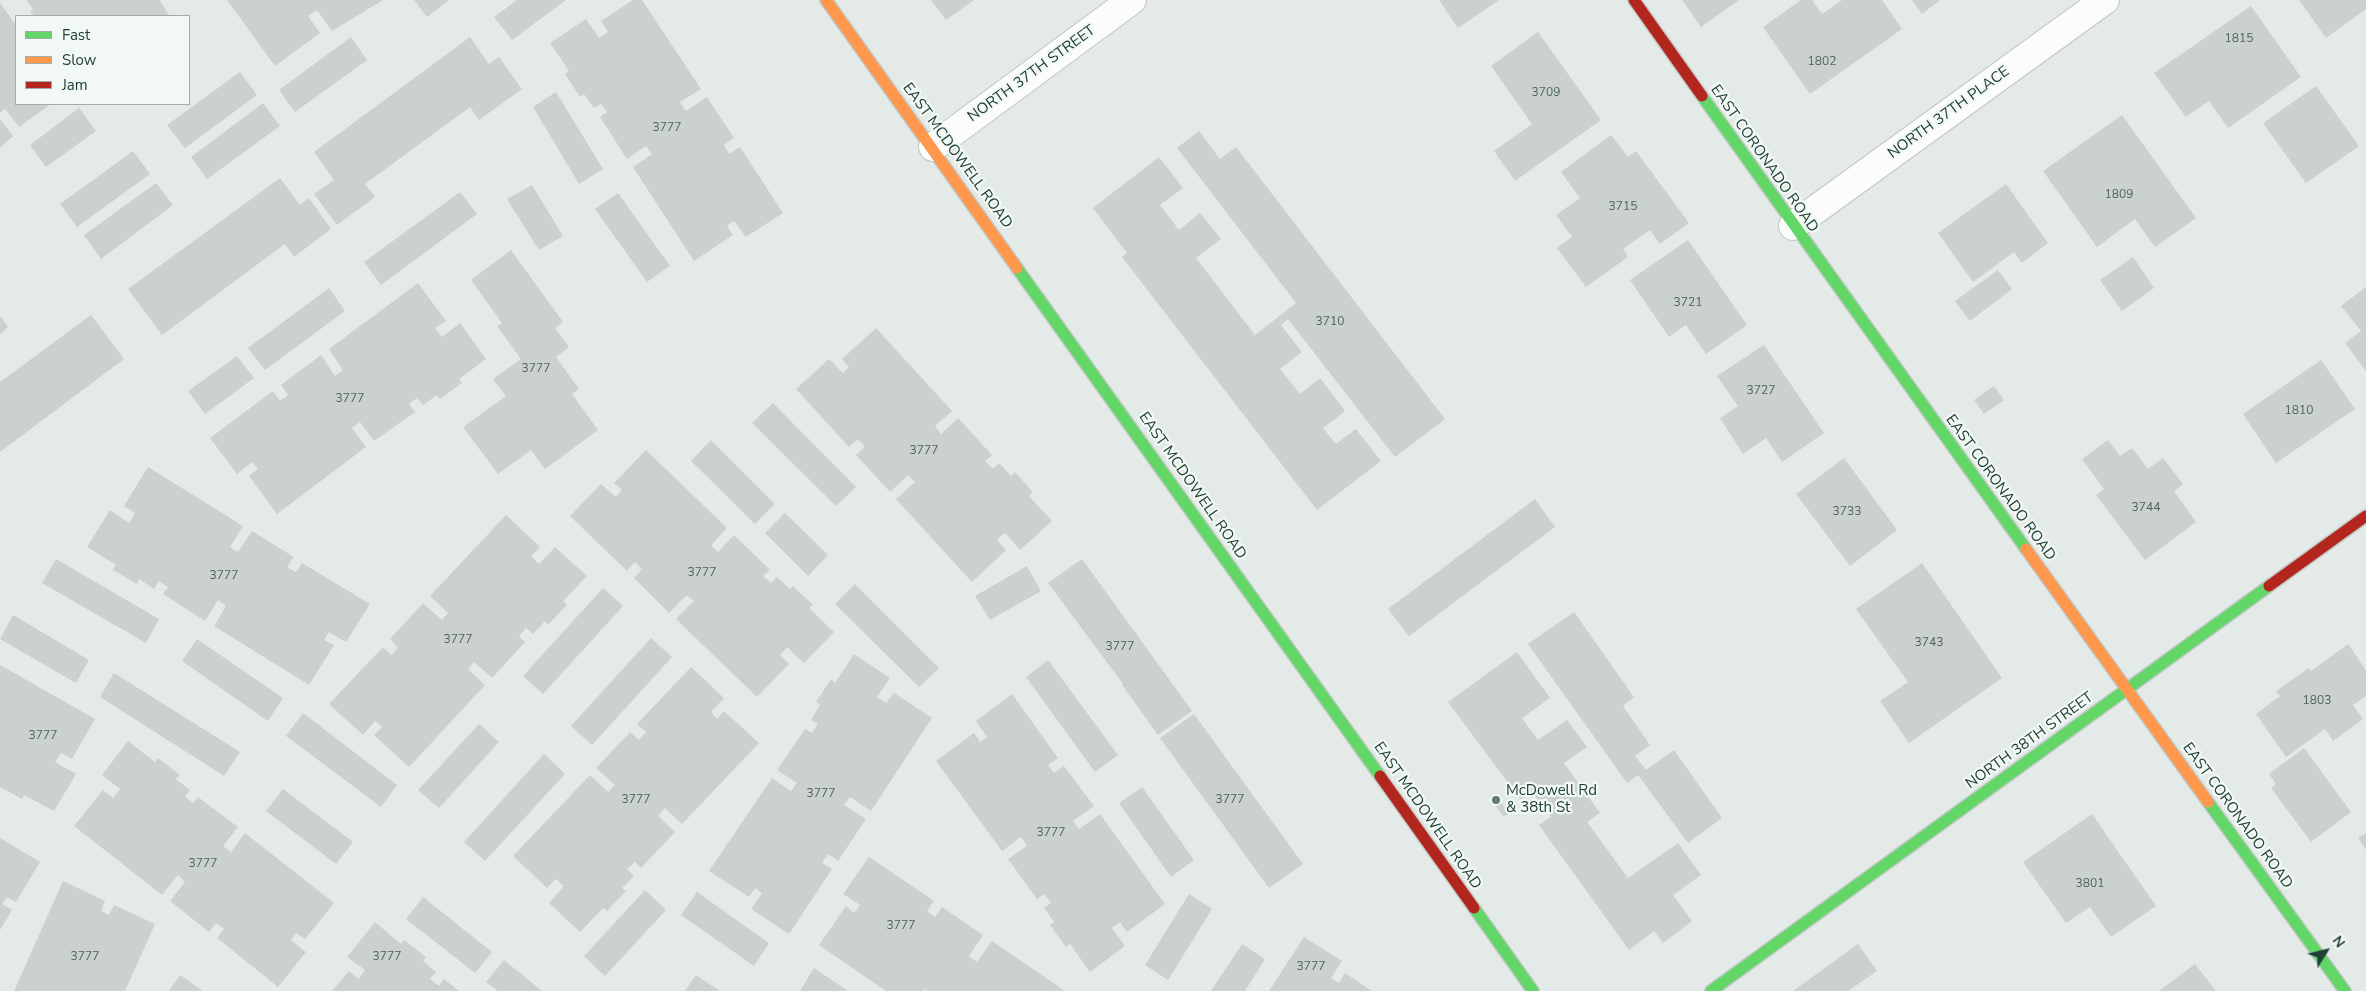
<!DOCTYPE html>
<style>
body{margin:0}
#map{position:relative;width:2366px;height:991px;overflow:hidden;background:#e4eae7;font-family:"Nunito Sans",sans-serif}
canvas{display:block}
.legend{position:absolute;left:15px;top:15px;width:175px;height:90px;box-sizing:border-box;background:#f2f9f5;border:1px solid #9eafa8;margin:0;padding:6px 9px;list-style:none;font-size:15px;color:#203f35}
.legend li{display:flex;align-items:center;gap:10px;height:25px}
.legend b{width:25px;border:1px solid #9eafa8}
.north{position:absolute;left:2301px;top:926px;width:50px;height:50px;-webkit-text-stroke:4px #f2f9f5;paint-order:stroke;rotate:54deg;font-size:14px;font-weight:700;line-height:20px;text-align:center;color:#203f35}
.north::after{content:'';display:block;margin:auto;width:18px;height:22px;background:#203f35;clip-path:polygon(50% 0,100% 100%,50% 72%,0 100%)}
</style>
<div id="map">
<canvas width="2366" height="991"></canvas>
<ul class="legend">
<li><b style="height:6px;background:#63d668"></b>Fast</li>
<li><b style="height:6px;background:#ff974d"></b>Slow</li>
<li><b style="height:6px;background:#b3261e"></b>Jam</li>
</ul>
<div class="north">N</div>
</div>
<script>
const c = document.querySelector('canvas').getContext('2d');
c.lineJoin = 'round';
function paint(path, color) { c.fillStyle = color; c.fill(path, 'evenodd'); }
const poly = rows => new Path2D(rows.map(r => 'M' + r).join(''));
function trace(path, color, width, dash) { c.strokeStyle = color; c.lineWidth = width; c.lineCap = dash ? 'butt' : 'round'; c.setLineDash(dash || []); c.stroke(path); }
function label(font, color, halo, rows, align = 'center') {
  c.font = font + ' "Nunito Sans",sans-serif'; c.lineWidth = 4.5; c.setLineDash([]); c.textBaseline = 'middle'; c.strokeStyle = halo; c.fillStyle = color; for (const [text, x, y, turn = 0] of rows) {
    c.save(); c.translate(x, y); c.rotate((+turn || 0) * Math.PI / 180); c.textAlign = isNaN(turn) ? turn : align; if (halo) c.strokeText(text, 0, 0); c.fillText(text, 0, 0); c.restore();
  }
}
paint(poly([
 [26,0,159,0,170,16,34,16,30,11,33,9],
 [227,0,383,0,332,31,317,10,308,16,320,33,275,66],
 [414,0,449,0,427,17],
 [517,0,566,0,512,40,494,17],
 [633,0,642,0,701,89,680,102,686,111,707,97,734,138,724,145,729,154,740,147,783,213,746,237,734,221,727,226,733,235,694,261,633,167,652,154,646,146,627,159,600,117,607,112,601,104,594,108,584,94,580,97,565,74,569,71,550,43,586,19,599,38,608,32,601,21],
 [931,0,974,0,946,20],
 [1439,0,1499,0,1458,28],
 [1682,0,1739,0,1701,27],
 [1801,0,1812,0,1822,14,1842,0,1882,0,1902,29,1810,94,1763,27],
 [1912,0,1940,0,1922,14],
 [2299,0,2366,0,2366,9,2326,38],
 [0,3,16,25,16,104,51,104,19,127,5,109,0,113],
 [2251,6,2301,77,2228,128,2209,101,2186,117,2154,73],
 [1538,32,1601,120,1515,181,1494,151,1532,124,1491,66],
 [351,37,367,60,295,112,279,90],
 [470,37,489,64,499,57,522,89,479,120,470,107,365,184,375,197,337,225,314,194,334,180,314,152],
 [240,72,257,95,185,148,167,125],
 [2316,86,2359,146,2306,183,2263,123],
 [556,92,603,169,579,184,533,107],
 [263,103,280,126,207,179,191,157],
 [79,108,96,131,46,167,30,145],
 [2122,115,2196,218,2155,247,2135,219,2097,247,2043,171],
 [0,119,13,136,0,148],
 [1199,131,1220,159,1236,147,1445,419,1395,457,1288,319,1281,325,1302,352,1280,369,1300,394,1320,378,1345,411,1323,428,1336,444,1356,429,1381,461,1317,510,1122,257,1127,253,1093,208,1159,157,1183,188,1160,205,1179,230,1200,213,1221,239,1196,258,1255,335,1296,303,1177,148],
 [1611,135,1628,157,1636,151,1689,223,1660,244,1650,230,1623,249,1628,257,1586,287,1557,248,1572,237,1556,215,1580,198,1561,172],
 [133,151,150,174,77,227,60,204],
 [280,178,300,205,309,198,331,229,294,257,285,244,162,335,128,289],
 [156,183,173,205,101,259,84,235],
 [2006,184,2048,243,2022,263,2014,252,1973,282,1938,233],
 [532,185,563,236,539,250,507,199],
 [460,192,477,214,381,285,364,262],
 [618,193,670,266,647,282,595,209],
 [1688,240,1747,325,1706,354,1686,325,1669,337,1630,280],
 [511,250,563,322,555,328,569,347,556,357,579,389,572,394,598,430,545,469,531,450,498,474,463,427,506,396,493,379,521,359,497,326,502,323,471,280],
 [2133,257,2154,288,2122,311,2100,280],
 [1998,270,2012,289,1970,321,1955,301],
 [418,283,446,321,435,328,442,337,460,323,486,359,459,379,462,383,440,399,437,395,423,405,417,398,409,404,415,412,374,441,360,422,352,428,366,447,277,514,249,476,258,469,252,462,237,474,210,438,273,391,280,401,288,395,281,385,321,355,335,376,343,370,329,349],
 [2366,287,2366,371,2345,343,2361,331,2341,306],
 [329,288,345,311,265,370,248,348],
 [91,315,124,359,0,452,0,382],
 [0,316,8,327,0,334],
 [876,328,952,411,935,426,941,434,958,418,992,455,985,461,993,469,999,463,1011,476,1015,472,1033,492,1029,496,1052,521,1020,550,1005,533,997,540,1006,550,972,582,896,499,915,482,908,475,890,492,856,455,865,447,858,439,849,447,796,389,829,359,843,373,849,367,842,359],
 [1764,345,1824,433,1782,462,1766,438,1743,454,1720,418,1738,406,1717,376],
 [237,356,254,378,205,414,188,391],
 [2321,360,2355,409,2276,463,2243,414],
 [1994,386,2004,400,1984,414,1974,400],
 [773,403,856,487,836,506,752,423],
 [711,440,775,504,755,524,691,461],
 [2108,440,2120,456,2132,448,2148,469,2163,458,2183,484,2174,491,2196,522,2145,560,2096,495,2104,489,2082,459],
 [646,450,727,528,711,545,718,552,734,535,770,570,763,576,771,583,777,577,790,589,793,586,813,605,809,608,834,632,804,663,787,647,780,655,789,664,757,697,676,619,694,601,687,595,669,613,634,578,642,569,635,562,627,571,570,516,601,484,616,497,622,490,614,483],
 [1844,458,1897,530,1850,566,1796,494],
 [148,467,243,526,230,547,238,552,252,531,294,557,287,567,296,572,302,563,370,604,346,642,329,632,324,640,334,645,309,685,214,626,226,606,218,600,205,621,163,594,168,587,159,581,154,589,139,579,137,584,113,570,116,565,87,547,110,510,129,523,135,513,124,506],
 [1535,499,1555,527,1409,636,1388,609],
 [785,513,828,555,808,576,765,533],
 [506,515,540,547,531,556,539,564,555,547,587,576,563,601,567,605,548,625,545,621,533,634,526,628,519,636,525,642,492,678,474,662,468,669,485,685,409,767,374,735,382,727,375,721,363,735,329,704,383,647,391,655,398,648,390,639,423,603,442,620,448,613,430,596],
 [56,559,159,619,146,643,42,583],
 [1082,559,1192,711,1158,735,1122,685,1123,684,1048,583],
 [1922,563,2002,678,1909,743,1880,701,1908,682,1856,609],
 [1027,566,1041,591,990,620,975,596],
 [855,584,939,668,919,687,835,604],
 [603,588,623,606,543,694,523,676],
 [1574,612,1634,697,1623,706,1650,745,1635,756,1646,770,1674,750,1722,818,1688,843,1638,775,1627,783,1528,644],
 [13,615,89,660,76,683,0,639],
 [651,638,672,657,592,745,571,726],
 [197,639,283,698,268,721,182,661],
 [2348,644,2366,670,2366,696,2353,705,2363,719,2333,741,2325,729,2286,757,2256,714,2280,696,2276,691,2309,668,2311,671],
 [1517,652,1550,698,1522,718,1538,740,1567,720,1587,747,1564,763,1600,813,1587,822,1628,878,1678,843,1701,875,1673,895,1692,921,1663,943,1654,931,1629,950,1539,825,1551,817,1532,792,1521,800,1448,702],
 [854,654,890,678,877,697,886,703,894,693,932,718,871,811,850,797,844,805,866,819,838,861,828,854,822,863,832,869,789,934,751,909,762,893,755,888,749,897,709,871,772,778,791,791,797,783,777,770,805,729,812,733,818,724,811,720,820,705,816,702,831,679,835,683],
 [1048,660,1118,755,1095,772,1026,677],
 [0,665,95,719,72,759,61,753,55,762,76,774,54,811,24,795,22,799,0,787],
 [691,667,724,698,711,712,717,719,724,711,759,743,682,824,665,808,658,816,675,832,641,868,635,862,627,869,634,876,622,888,626,891,607,911,603,908,580,932,549,903,564,886,556,879,547,888,513,856,590,775,608,792,615,785,596,768,630,732,639,740,646,732,637,724],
 [114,673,240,752,224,776,100,697],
 [1012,694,1058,758,1048,765,1054,773,1064,766,1094,806,1073,821,1079,829,1100,814,1165,904,1127,932,1120,922,1112,928,1125,946,1090,972,1070,944,1066,947,1050,925,1054,922,1044,908,1051,903,1044,894,1037,899,1008,859,1027,846,1021,837,1002,851,936,761,974,733,980,742,987,737,976,721],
 [303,713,397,785,381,807,286,736],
 [1194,714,1303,864,1269,888,1160,738],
 [479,724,499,742,439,808,418,790],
 [128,741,155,762,158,758,180,775,176,779,190,790,185,797,193,803,198,797,238,827,223,846,231,852,245,833,334,903,305,939,296,933,291,940,306,952,278,987,217,938,224,929,216,923,209,932,170,901,185,882,178,875,162,895,74,826,103,790,113,798,120,789,102,775],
 [2304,748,2351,812,2311,842,2271,788,2276,784,2269,774],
 [544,754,565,774,485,861,464,842],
 [1142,787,1194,860,1171,877,1119,803],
 [283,789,353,842,336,864,266,811],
 [1496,796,1509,813,1504,817,1491,800],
 [2092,814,2156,906,2111,937,2090,907,2066,923,2023,862],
 [2366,833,2366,850,2358,838],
 [0,838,40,862,16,902,7,897,2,904,12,910,0,930],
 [869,857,934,901,927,911,935,917,942,907,983,935,969,956,977,962,992,941,1065,991,928,991,925,989,923,991,886,991,819,945,846,906,854,913,860,905,843,894],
 [63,881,105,901,101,911,109,915,114,905,155,924,125,991,14,991],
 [645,890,666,910,605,976,584,956],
 [697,892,769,943,754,966,681,915],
 [1189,894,1212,909,1168,980,1145,965],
 [423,897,492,952,475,973,406,919],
 [375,922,401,944,404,940,426,957,423,961,436,972,430,979,439,986,444,979,459,991,332,991,349,971,359,979,365,970,347,957],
 [1304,937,1342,961,1331,978,1339,983,1345,973,1372,991,1269,991],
 [1242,944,1265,959,1245,991,1211,991],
 [1858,944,1877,971,1848,991,1793,991],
 [504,960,542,991,498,991,486,982],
 [2195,964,2216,991,2159,991],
 [814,968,848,991,800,991],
 [180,975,203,991,169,991],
 [696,975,720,991,685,991]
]), '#cbd1ce');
const street = poly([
 [933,147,1132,0],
 [1793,226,2105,0]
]);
const fast = poly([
 [1702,96,2026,549],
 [1017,268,1380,776],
 [2208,802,2345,991],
 [1474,908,1533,991],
 [1711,991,2269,586]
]);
const slow = poly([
 [826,0,1017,268],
 [2026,549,2208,802]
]);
const jam = poly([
 [1634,0,1702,96],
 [2269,586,2366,516],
 [1380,776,1474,908]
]);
trace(street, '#c1c7c4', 30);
trace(fast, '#c0c8c4', 14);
trace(slow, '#c0c8c4', 14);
trace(jam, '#c0c8c4', 14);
trace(street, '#fbfcfb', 28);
trace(fast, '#63d668', 11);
trace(slow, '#ff974d', 11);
trace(jam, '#b3261e', 11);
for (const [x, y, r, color] of [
 [1496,800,5,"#657b73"]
]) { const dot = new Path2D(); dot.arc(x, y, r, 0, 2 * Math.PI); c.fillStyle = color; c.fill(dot); trace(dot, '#f2f9f5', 2); }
label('12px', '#4c645c', null, [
 ["1815",2239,39],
 ["1802",1822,62],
 ["3709",1546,93],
 ["3777",667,128],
 ["1809",2119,195],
 ["3715",1623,207],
 ["3721",1688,303],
 ["3710",1330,322],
 ["3777",536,369],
 ["3727",1761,391],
 ["3777",350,399],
 ["1810",2299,411],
 ["3777",924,451],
 ["3744",2146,508],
 ["3733",1847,512],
 ["3777",702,573],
 ["3777",224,576],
 ["3777",458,640],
 ["3743",1929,643],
 ["3777",1120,647],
 ["1803",2317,701],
 ["3777",43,736],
 ["3777",821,794],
 ["3777",636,800],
 ["3777",1230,800],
 ["3777",1051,833],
 ["3777",203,864],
 ["3801",2090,884],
 ["3777",901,926],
 ["3777",85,957],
 ["3777",387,957],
 ["3777",1311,967]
]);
label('15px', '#203f35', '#f2f9f5', [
 ["NORTH 37TH STREET",1032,74,-36],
 ["NORTH 37TH PLACE",1949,113,-36],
 ["EAST MCDOWELL ROAD",957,156,54],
 ["EAST CORONADO ROAD",1764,159,55],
 ["EAST MCDOWELL ROAD",1192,486,55],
 ["EAST CORONADO ROAD",2000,488,54],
 ["NORTH 38TH STREET",2030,741,-36],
 ["EAST MCDOWELL ROAD",1427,816,55],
 ["EAST CORONADO ROAD",2237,816,54]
]);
label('15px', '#203f35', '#f2f9f5', [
 ["McDowell Rd",1506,791],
 ["& 38th St",1506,808]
], 'left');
</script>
